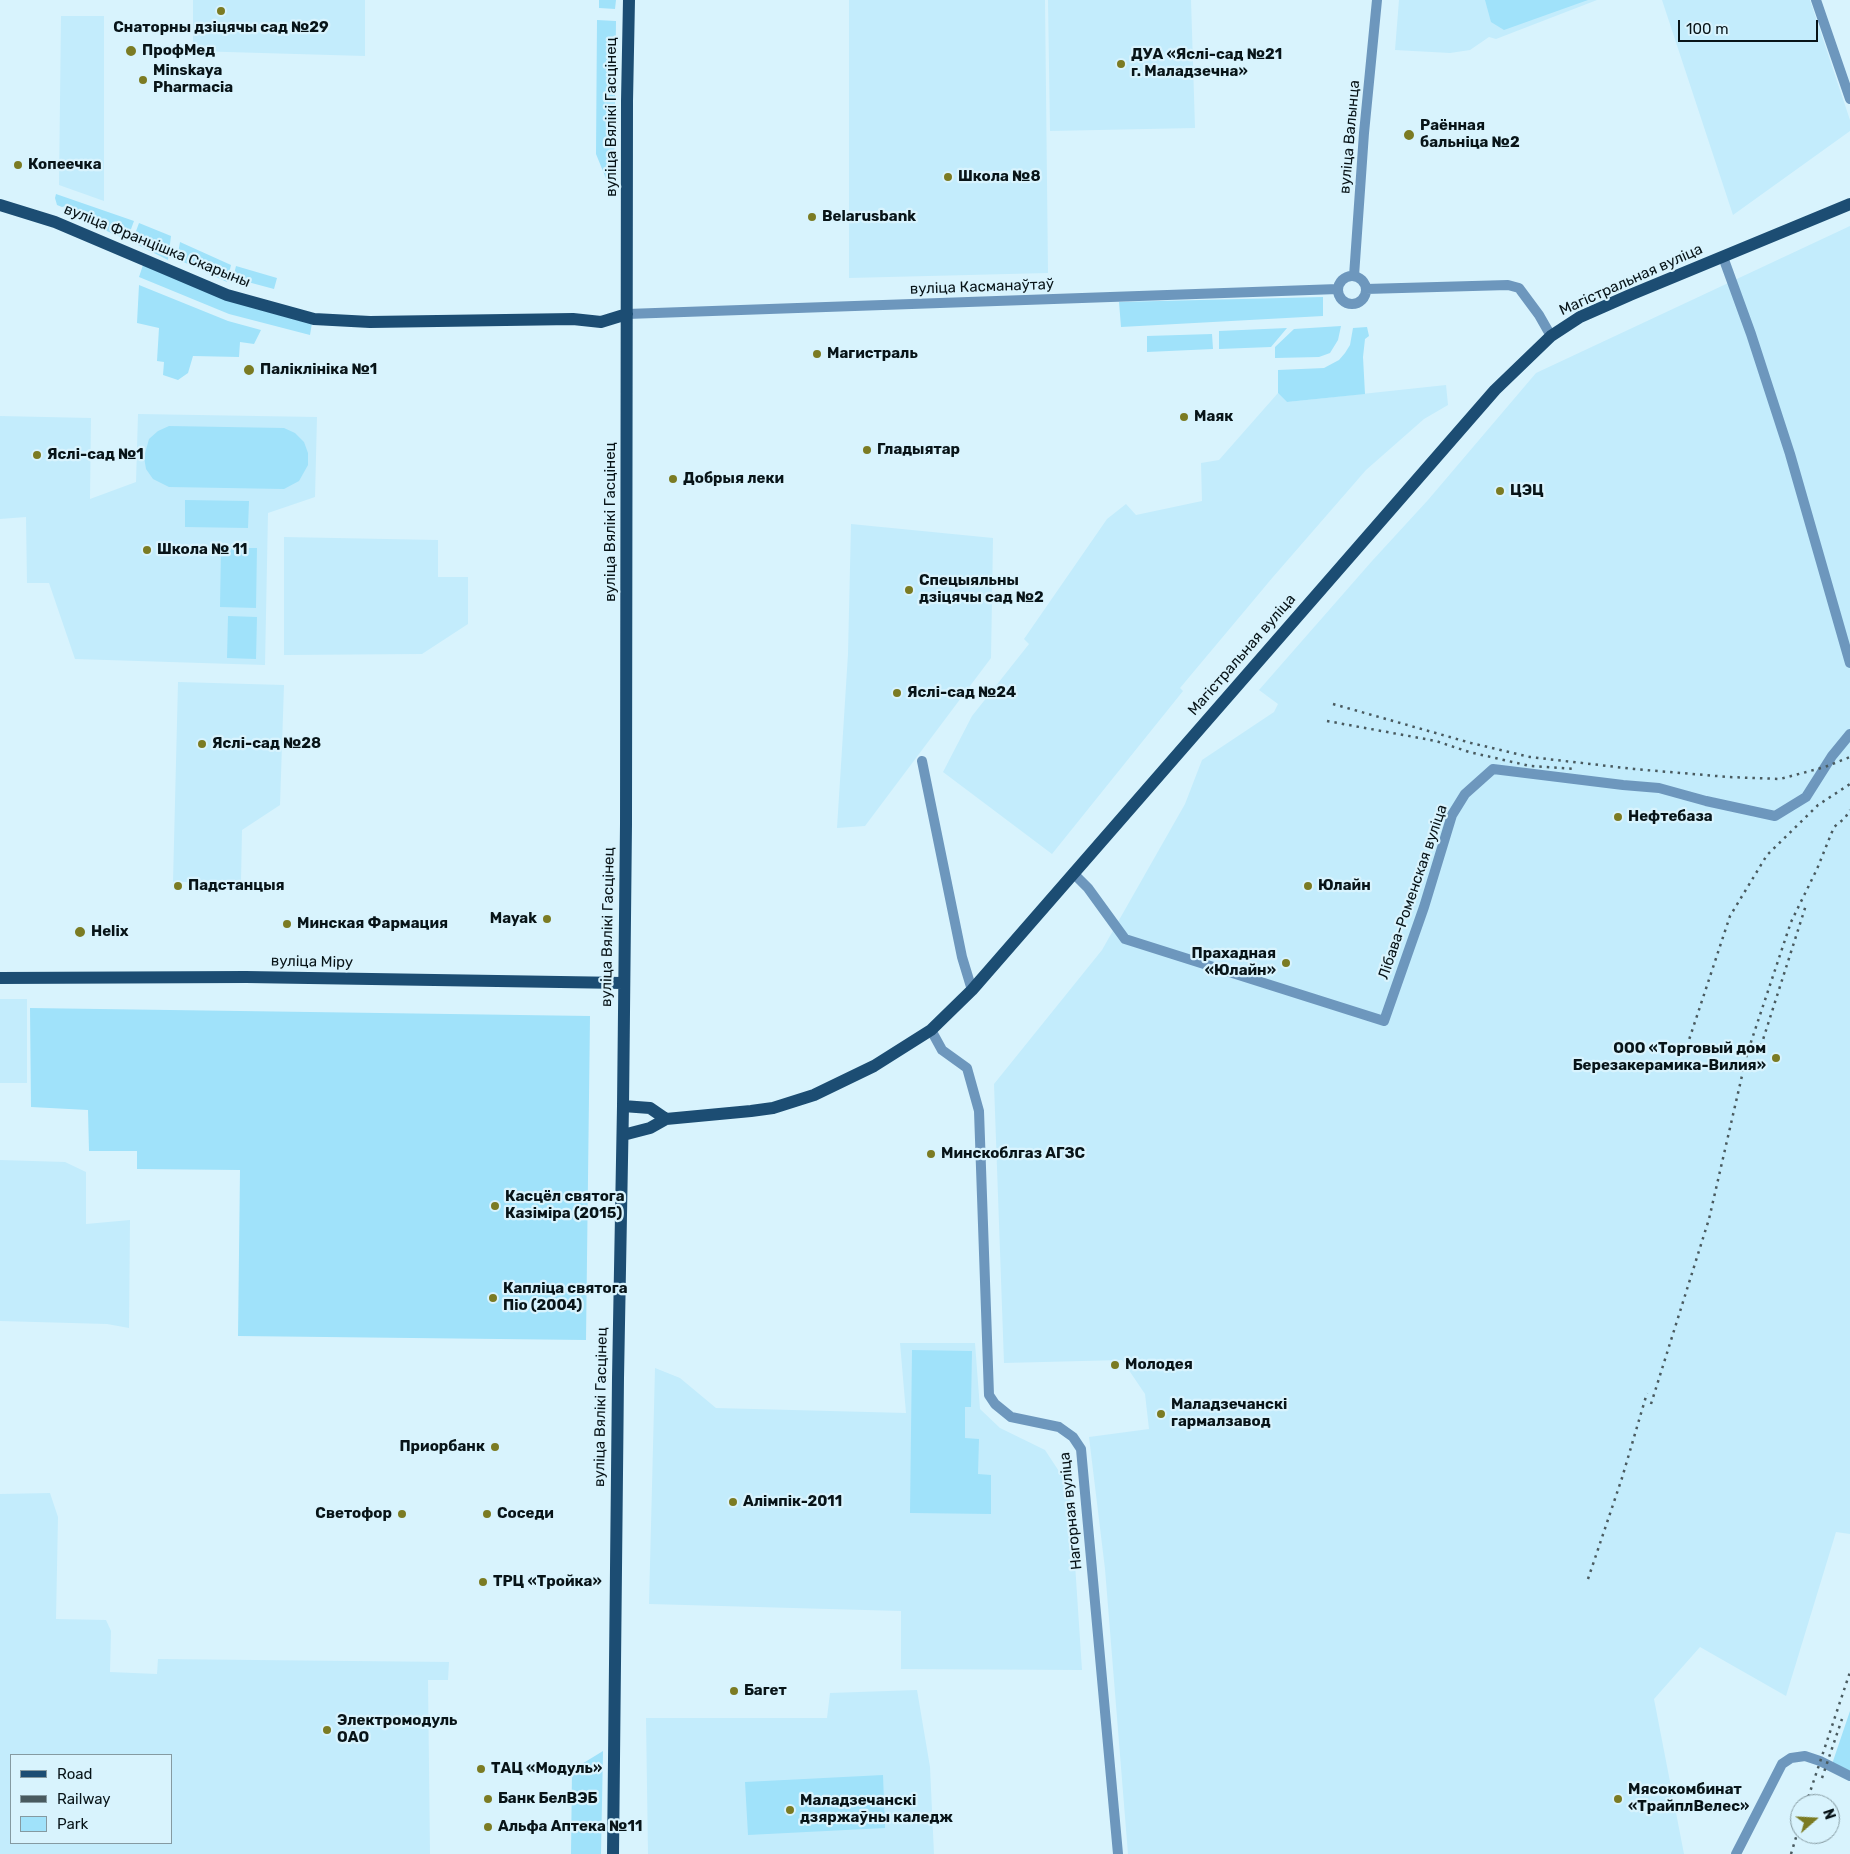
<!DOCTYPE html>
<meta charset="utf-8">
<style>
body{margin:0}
#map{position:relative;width:1850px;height:1854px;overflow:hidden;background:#d8f3fd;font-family:Rubik,sans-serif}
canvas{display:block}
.legend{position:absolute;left:10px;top:1754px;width:162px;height:90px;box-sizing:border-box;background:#d8f3fd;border:1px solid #859aa1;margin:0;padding:6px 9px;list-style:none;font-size:15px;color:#081418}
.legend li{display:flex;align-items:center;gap:10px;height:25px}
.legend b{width:25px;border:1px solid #859aa1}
.north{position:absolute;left:1790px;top:1794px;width:50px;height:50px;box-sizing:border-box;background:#d8f3fd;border:1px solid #859aa1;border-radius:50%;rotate:71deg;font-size:14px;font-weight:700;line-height:20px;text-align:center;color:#081418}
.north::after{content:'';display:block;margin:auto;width:18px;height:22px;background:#7b7b23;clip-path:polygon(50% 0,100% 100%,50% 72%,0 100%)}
.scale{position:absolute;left:1678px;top:20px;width:140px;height:22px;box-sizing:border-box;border:2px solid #081418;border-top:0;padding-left:6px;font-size:15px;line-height:18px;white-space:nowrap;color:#081418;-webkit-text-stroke:4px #d8f3fd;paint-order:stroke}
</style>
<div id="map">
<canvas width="1850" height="1854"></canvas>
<ul class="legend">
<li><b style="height:6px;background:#1c4d73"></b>Road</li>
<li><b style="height:6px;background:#495a5f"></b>Railway</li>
<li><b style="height:14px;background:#a0e2fa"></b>Park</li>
</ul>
<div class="north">N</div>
<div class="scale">100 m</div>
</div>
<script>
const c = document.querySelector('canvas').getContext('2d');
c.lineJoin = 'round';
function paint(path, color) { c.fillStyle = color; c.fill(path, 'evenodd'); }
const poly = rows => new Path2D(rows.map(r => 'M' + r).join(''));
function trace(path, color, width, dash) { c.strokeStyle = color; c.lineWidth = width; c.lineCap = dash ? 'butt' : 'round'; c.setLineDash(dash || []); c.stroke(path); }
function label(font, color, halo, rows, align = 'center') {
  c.font = font + ' Rubik,sans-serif'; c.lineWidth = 4.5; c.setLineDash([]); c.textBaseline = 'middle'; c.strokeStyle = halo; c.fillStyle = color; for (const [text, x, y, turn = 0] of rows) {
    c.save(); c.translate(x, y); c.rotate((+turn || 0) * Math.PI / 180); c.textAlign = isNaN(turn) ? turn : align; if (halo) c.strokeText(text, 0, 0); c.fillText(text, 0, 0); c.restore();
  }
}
paint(poly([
 [193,0,365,0,365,56,193,51],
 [849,0,1045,0,1048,273,849,278],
 [1048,0,1191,0,1195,128,1050,131],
 [1399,0,1597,0,1496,39,1489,37,1470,50,1450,53,1395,50],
 [1662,0,1810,0,1850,120,1850,131,1733,215],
 [61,16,104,16,104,201,59,185],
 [1850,226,1850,1534,1836,1532,1786,1696,1700,1647,1654,1699,1684,1854,1128,1854,1105,1569,1089,1437,1149,1429,1145,1394,1122,1360,1004,1363,994,1084,1102,950,1185,804,1202,760,1274,712,1278,704,1259,690,1372,561,1428,500,1536,373],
 [1446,385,1448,405,1424,419,1366,470,1273,577,1180,688,1183,691,1052,854,943,772,972,716,1029,644,1024,639,1107,519,1126,504,1136,515,1202,501,1201,463,1219,460,1278,393,1287,402],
 [138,414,317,417,315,497,268,513,265,665,75,659,49,583,27,583,26,517,0,519,0,416,91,418,90,499,136,482],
 [851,524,993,538,991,658,865,826,837,828,848,654],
 [284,537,438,540,438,577,468,577,468,624,422,654,284,655],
 [178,682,284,685,280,805,242,830,241,882,173,882],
 [0,999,27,999,27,1083,0,1083],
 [0,1160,65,1162,86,1172,86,1224,130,1220,129,1328,107,1324,0,1321],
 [900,1343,975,1343,980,1409,1000,1428,1045,1450,1070,1488,1082,1670,901,1669,901,1611,649,1604,655,1368,680,1378,716,1408,906,1413],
 [50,1493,58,1517,56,1619,106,1620,111,1631,110,1672,157,1674,158,1659,449,1662,448,1680,428,1680,430,1854,0,1854,0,1494],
 [11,1755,171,1755,171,1843,11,1843],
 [917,1690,930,1767,934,1854,648,1854,646,1718,827,1718,830,1693]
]), '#c3ecfc');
paint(poly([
 [599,0,616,0,615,9,599,8],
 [1485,0,1588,0,1504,30,1491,22],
 [597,20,616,21,614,190,609,186,596,154],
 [56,194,134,221,127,240,71,215,71,208,66,206,62,207,57,205,55,198],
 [139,223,171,236,168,260,132,242],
 [180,242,231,265,227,282,177,259],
 [143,265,312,323,310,335,229,314,139,277],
 [236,266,277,278,274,289,233,278],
 [139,285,228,321,261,330,254,344,240,342,239,357,193,356,188,373,178,380,163,375,164,362,157,361,159,328,137,323],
 [1323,297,1323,316,1121,327,1119,302],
 [1341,326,1338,340,1330,353,1319,357,1275,358,1275,347,1294,329],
 [1367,327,1369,336,1365,339,1363,357,1365,394,1287,402,1278,393,1278,370,1324,368,1339,360,1345,353,1350,345,1353,328],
 [1287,328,1271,347,1219,349,1219,331],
 [1212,334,1213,349,1147,352,1147,336],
 [169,426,284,428,295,433,304,442,308,453,308,465,299,481,284,489,169,487,153,479,146,469,144,457,149,439,158,431],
 [185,500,249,501,248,528,185,527],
 [221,548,257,548,256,608,220,607],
 [228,616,257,617,256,659,227,658],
 [30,1008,590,1016,586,1340,238,1336,240,1170,137,1169,137,1151,89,1151,88,1110,31,1107],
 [912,1350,972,1351,971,1407,965,1407,965,1438,979,1439,978,1474,991,1475,991,1514,910,1513],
 [1850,1711,1850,1776,1831,1767],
 [603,1751,601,1854,571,1854,572,1770],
 [883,1775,885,1828,748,1835,745,1782]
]), '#a0e2fa');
trace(poly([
 [1816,0,1850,99],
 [1723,257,1751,334,1790,454,1850,663],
 '1338 290a14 14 0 1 1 28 0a14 14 0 1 1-28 0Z',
 [1354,276,1364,133,1377,0],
 [1366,289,1508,285,1519,288,1539,315,1551,336],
 [627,314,1338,289],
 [922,761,962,957,972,990],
 [1073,873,1088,888,1125,939,1384,1021,1424,907,1452,815,1465,794,1493,769,1623,785,1659,788,1706,801,1775,816,1806,797,1832,756,1850,734],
 [931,1030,942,1050,967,1068,979,1111,989,1395,995,1404,1011,1417,1059,1427,1073,1437,1081,1449,1118,1854],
 [1736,1854,1782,1764,1791,1758,1805,1756,1820,1761,1850,1776]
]), '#6d97bd', 10);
trace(poly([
 [0,205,55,222,227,295,314,319,370,322,573,319,601,322,627,314],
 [0,978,246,977,623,983],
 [623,1106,650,1108,666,1119],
 [623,1135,650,1128,666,1119,751,1111,773,1108,814,1095,874,1066,931,1030,972,990,1495,390,1551,336,1580,317,1630,295,1850,204],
 [613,1854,618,1378,623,1106,626,824,627,101,629,0]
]), '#1c4d73', 12);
trace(poly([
 [1333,704,1471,743,1530,757,1634,769,1728,777,1780,779,1825,767,1850,757],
 [1327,721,1436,741,1469,752,1530,766,1575,769],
 [1687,1046,1730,916,1767,855,1818,805,1850,784],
 [1761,1046,1806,905],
 [1651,1404,1709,1219,1747,1054,1791,922,1817,869,1834,827,1845,818,1850,810],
 [1588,1579,1622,1478,1647,1393],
 [1822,1778,1842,1719],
 [1806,1804,1850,1672],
 [1791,1854,1800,1824]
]), '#495a5f', 2.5, [2.5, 5]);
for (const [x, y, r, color] of [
 [221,11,5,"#7b7b23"],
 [131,51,6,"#7b7b23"],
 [1121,64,5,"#7b7b23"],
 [143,80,5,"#7b7b23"],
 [1409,135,6,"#7b7b23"],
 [18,165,5,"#7b7b23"],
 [948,177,5,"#7b7b23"],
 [812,217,5,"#7b7b23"],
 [817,354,5,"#7b7b23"],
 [249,370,6,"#7b7b23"],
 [1184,417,5,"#7b7b23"],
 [867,450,5,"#7b7b23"],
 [37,455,5,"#7b7b23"],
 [673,479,5,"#7b7b23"],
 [1500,491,5,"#7b7b23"],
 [147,550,5,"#7b7b23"],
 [909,590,5,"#7b7b23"],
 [897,693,5,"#7b7b23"],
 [202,744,5,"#7b7b23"],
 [1618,817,5,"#7b7b23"],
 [178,886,5,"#7b7b23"],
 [1308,886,5,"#7b7b23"],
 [547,919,5,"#7b7b23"],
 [287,924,5,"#7b7b23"],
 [80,932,6,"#7b7b23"],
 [1286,963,5,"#7b7b23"],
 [1776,1058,5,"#7b7b23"],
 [931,1154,5,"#7b7b23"],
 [495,1206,5,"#7b7b23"],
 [493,1298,5,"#7b7b23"],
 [1115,1365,5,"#7b7b23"],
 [1161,1414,5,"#7b7b23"],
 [495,1447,5,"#7b7b23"],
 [733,1502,5,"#7b7b23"],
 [402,1514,5,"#7b7b23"],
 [487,1514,5,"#7b7b23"],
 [483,1582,5,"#7b7b23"],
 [734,1691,5,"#7b7b23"],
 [327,1730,5,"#7b7b23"],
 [481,1769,5,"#7b7b23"],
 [488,1799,5,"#7b7b23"],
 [1618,1799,5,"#7b7b23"],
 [790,1810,5,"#7b7b23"],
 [488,1827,5,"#7b7b23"]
]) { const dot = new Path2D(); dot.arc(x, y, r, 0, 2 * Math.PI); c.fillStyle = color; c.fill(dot); trace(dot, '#d8f3fd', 2); }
label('bold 15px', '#081418', '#d8f3fd', [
 ["Снаторны дзіцячы сад №29",221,28,"center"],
 ["ПрофМед",142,51],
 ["ДУА «Яслі-сад №21",1131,55],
 ["г. Маладзечна»",1131,72],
 ["Minskaya",153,71],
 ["Pharmacia",153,88],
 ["Раённая",1420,126],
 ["бальніца №2",1420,143],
 ["Копеечка",28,165],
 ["Школа №8",958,177],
 ["Belarusbank",822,217],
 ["Магистраль",827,354],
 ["Паліклініка №1",260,370],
 ["Маяк",1194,417],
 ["Гладыятар",877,450],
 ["Яслі-сад №1",47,455],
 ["Добрыя леки",683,479],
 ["ЦЭЦ",1510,491],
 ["Школа № 11",157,550],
 ["Спецыяльны",919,581],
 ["дзіцячы сад №2",919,598],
 ["Яслі-сад №24",907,693],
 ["Яслі-сад №28",212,744],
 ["Нефтебаза",1628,817],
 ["Падстанцыя",188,886],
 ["Юлайн",1318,886],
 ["Mayak",537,919,"right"],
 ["Минская Фармация",297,924],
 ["Helix",91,932],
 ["Прахадная",1276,954,"right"],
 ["«Юлайн»",1276,971,"right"],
 ["ООО «Торговый дом",1766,1049,"right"],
 ["Березакерамика-Вилия»",1766,1066,"right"],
 ["Минскоблгаз АГЗС",941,1154],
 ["Касцёл святога",505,1197],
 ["Казіміра (2015)",505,1214],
 ["Капліца святога",503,1289],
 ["Піо (2004)",503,1306],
 ["Молодея",1125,1365],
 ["Маладзечанскі",1171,1405],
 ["гармалзавод",1171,1422],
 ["Приорбанк",485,1447,"right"],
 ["Алімпік-2011",743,1502],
 ["Светофор",392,1514,"right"],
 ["Соседи",497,1514],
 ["ТРЦ «Тройка»",493,1582],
 ["Багет",744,1691],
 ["Электромодуль",337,1721],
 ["ОАО",337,1738],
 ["ТАЦ «Модуль»",491,1769],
 ["Мясокомбинат",1628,1790],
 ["«ТрайплВелес»",1628,1807],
 ["Банк БелВЭБ",498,1799],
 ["Маладзечанскі",800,1801],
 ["дзяржаўны каледж",800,1818],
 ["Альфа Аптека №11",498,1827]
], 'left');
label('15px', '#081418', '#d8f3fd', [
 ["вуліца Вялікі Гасцінец",612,117,-90],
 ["вуліца Валынца",1350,137,-85],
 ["вуліца Францішка Скарыны",157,246,22],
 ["Магістральная вуліца",1631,280,-24],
 ["вуліца Касманаўтаў",982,287,-2],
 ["вуліца Вялікі Гасцінец",611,522,-90],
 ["Магістральная вуліца",1242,655,-49],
 ["Лібава-Роменская вуліца",1413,892,-71],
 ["вуліца Вялікі Гасцінец",608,927,-89],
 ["вуліца Міру",312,962,1],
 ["вуліца Вялікі Гасцінец",601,1407,-89],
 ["Нагорная вуліца",1071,1511,-96]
]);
</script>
